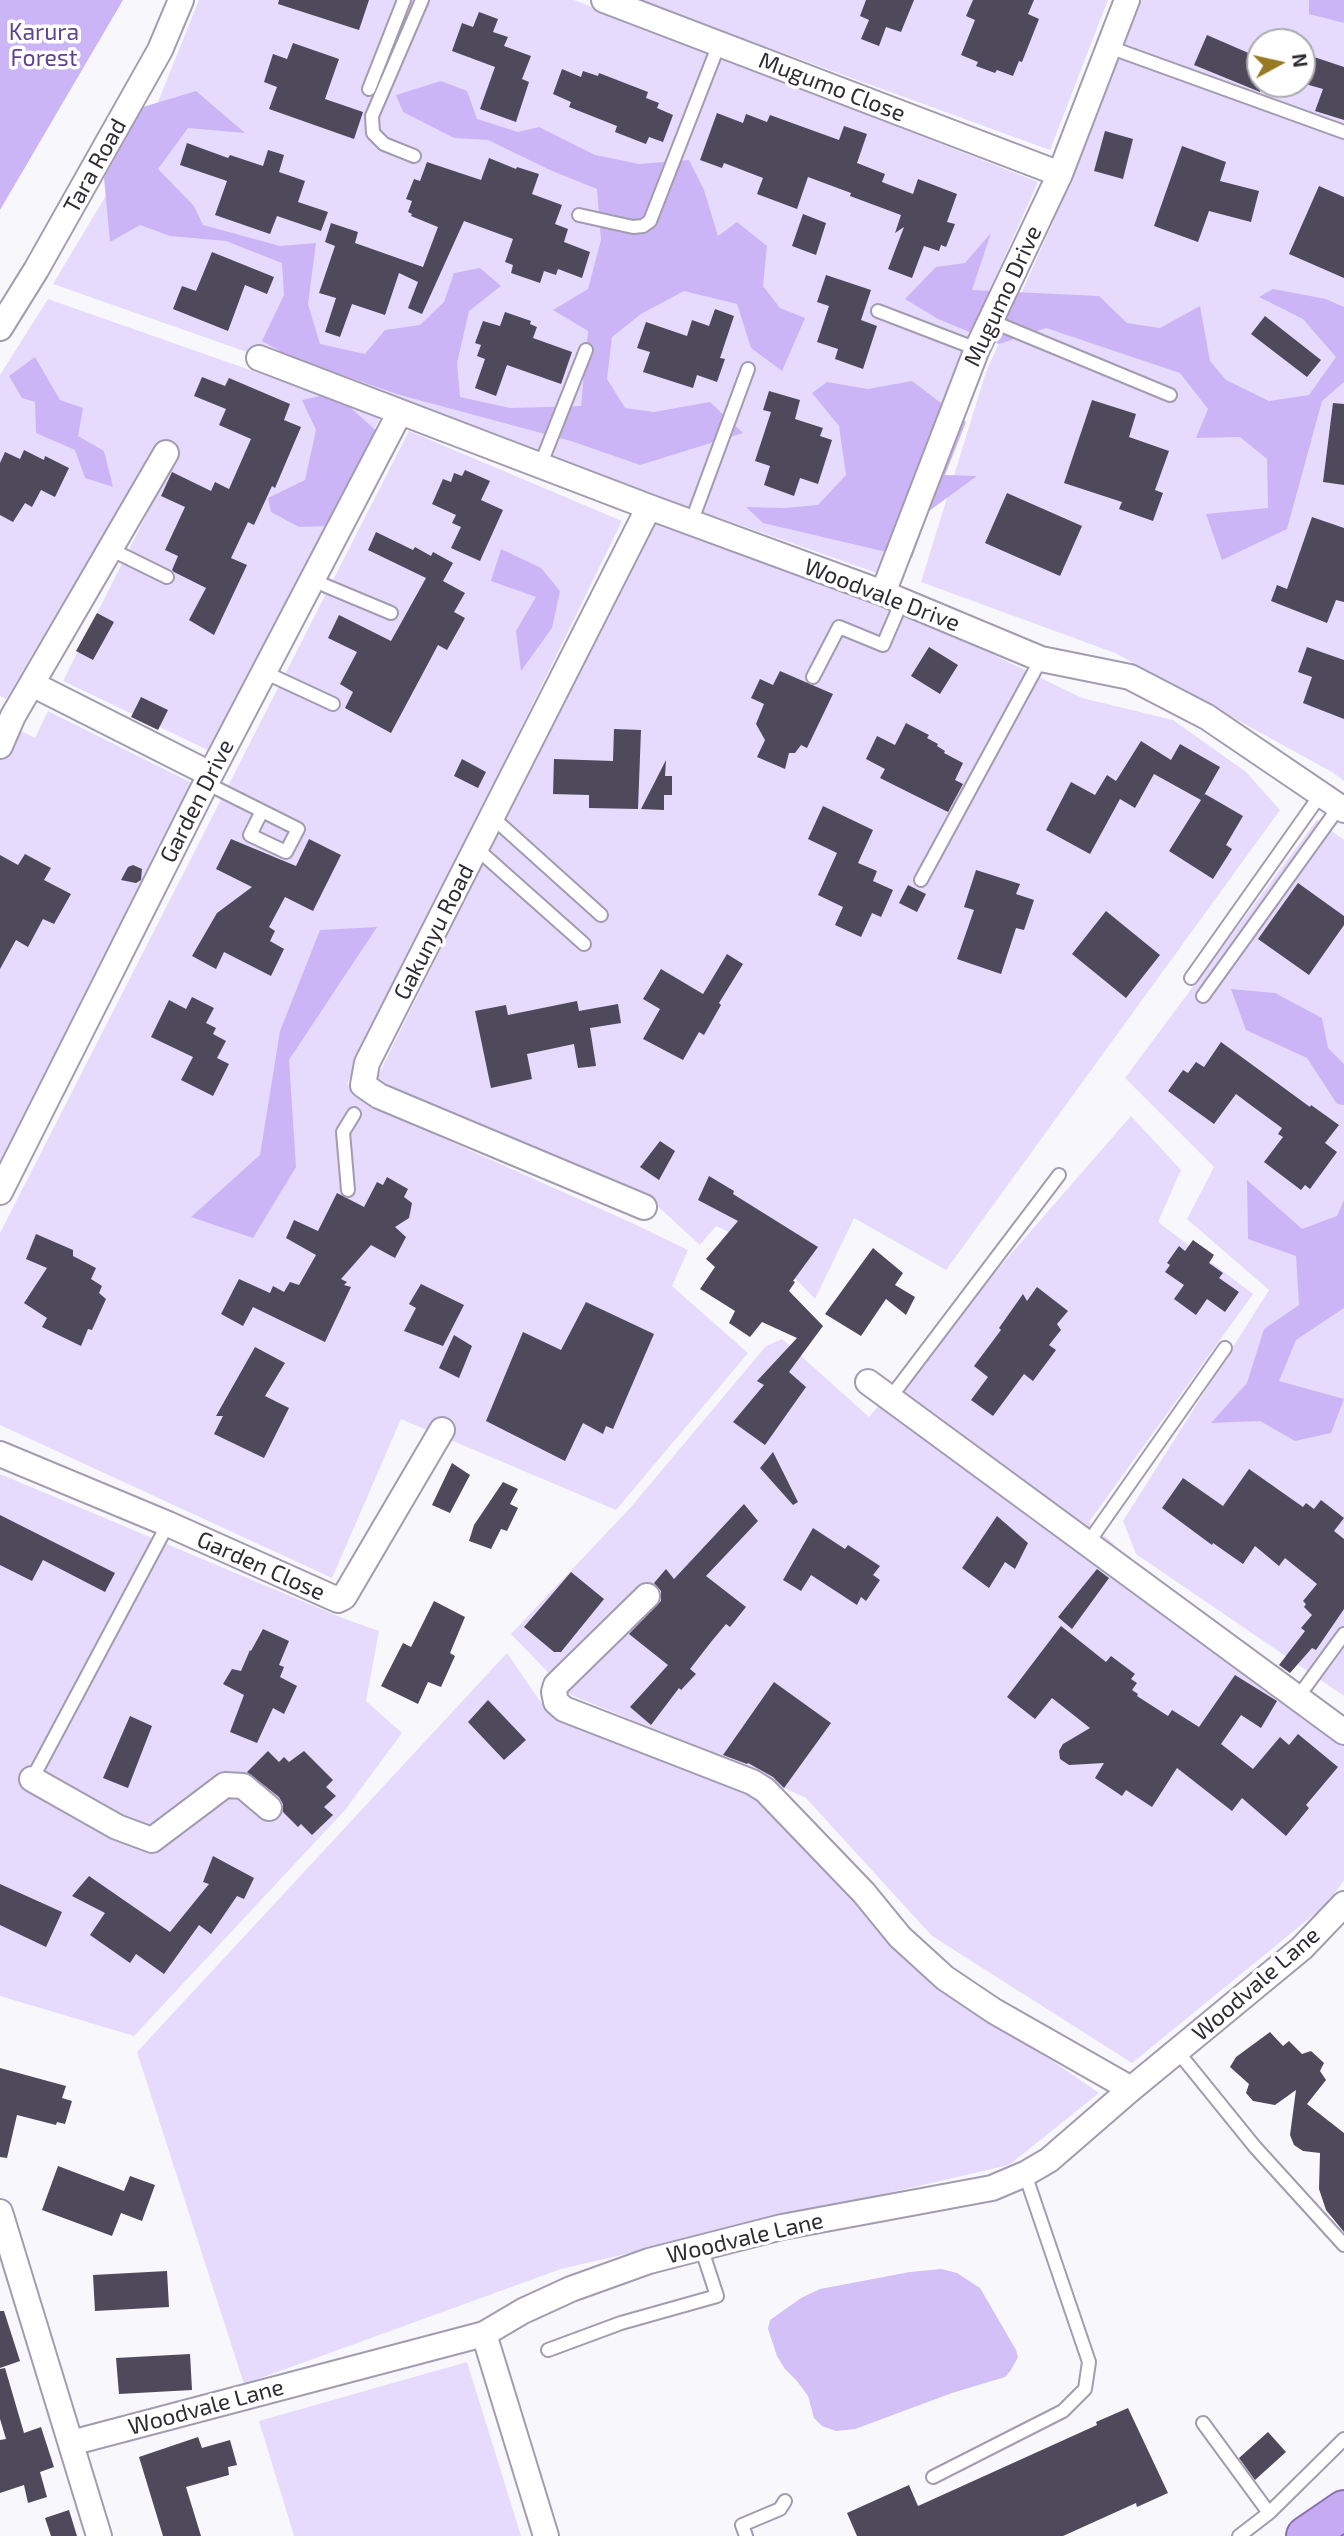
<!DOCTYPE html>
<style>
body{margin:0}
#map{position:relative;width:1344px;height:2536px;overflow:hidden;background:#f8f7fc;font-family:"Exo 2",sans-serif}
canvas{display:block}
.north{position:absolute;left:1246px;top:28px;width:70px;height:70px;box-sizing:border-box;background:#fff;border:2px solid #abaaad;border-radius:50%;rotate:82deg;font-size:19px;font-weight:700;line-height:28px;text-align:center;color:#2e2b33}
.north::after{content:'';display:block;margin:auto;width:24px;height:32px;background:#977a23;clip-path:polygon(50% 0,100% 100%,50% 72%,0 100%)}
</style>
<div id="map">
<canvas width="1344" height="2536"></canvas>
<div class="north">N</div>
</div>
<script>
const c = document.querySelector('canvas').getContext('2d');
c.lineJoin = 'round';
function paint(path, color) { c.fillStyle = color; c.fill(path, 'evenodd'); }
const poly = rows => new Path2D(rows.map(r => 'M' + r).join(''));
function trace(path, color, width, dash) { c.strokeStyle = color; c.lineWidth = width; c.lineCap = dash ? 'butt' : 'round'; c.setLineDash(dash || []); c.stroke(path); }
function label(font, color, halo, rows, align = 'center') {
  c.font = font + ' "Exo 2",sans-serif'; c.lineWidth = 7; c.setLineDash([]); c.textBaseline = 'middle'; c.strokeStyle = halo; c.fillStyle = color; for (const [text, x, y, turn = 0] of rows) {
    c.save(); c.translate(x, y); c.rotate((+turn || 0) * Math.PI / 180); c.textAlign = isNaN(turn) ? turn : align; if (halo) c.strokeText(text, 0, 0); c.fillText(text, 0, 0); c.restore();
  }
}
paint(poly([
 [199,0,574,0,1038,182,973,327,877,573,53,284,150,122],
 [637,0,1108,0,1050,150],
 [1137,0,1344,0,1344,781,1332,772,1115,653,921,582,986,372,1054,220],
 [1260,42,1302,42,1302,84,1260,84],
 [48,299,381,416,210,751,63,681,178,452,158,442,6,699,0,696,0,375],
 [409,431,622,521,347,1084,391,1115,632,1223,688,1250,672,1286,748,1353,616,1510,401,1419,332,1578,0,1425,0,1233],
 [651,520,947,632,1082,698,1173,720,1246,772,1280,810,946,1270,854,1218,815,1299,768,1250,716,1226,700,1245,654,1203,376,1080],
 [48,711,192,783,0,1162,0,720,35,738],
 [1317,820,1344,840,1344,1696,1136,1554,1123,1521,1269,1290,1187,1219,1214,1167,1125,1078],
 [1131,1116,1181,1170,1158,1222,1253,1294,1089,1522,1152,1579,1344,1715,1344,1880,1328,1903,1132,2063,932,1936,806,1798,689,1744,569,1694,511,1634,631,1507,766,1346,782,1339,869,1417],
 [0,1474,345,1619,379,1631,366,1701,402,1733,345,1810,134,2036,0,1996],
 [507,1653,546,1710,756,1799,913,1965,1099,2093,1009,2165,561,2269,244,2384,137,2052],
 [467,2362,521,2536,294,2536,259,2421]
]), '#e6dbfd');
paint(poly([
 [0,0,123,0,0,210],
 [1309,0,1344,0,1344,23,1309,14],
 [441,81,467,91,477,119,518,132,539,127,595,155,639,164,689,160,704,190,718,236,737,222,767,246,763,286,780,308,805,318,782,371,751,348,737,304,684,291,641,314,612,337,607,379,625,408,654,412,710,402,743,433,640,465,571,441,400,395,293,358,262,341,284,295,282,263,226,241,170,236,140,225,110,242,104,178,143,107,196,91,245,133,188,128,158,169,194,206,203,225,280,246,316,243,308,304,320,344,365,354,385,330,420,325,444,302,454,273,480,268,501,286,469,311,457,363,460,397,510,408,581,406,588,331,553,310,588,289,601,240,597,189,550,170,488,140,454,138,403,112,396,95],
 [991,233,972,290,1099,296,1127,323,1160,328,1200,306,1210,361,1226,380,1269,401,1309,395,1336,357,1303,319,1259,297,1273,289,1326,299,1344,307,1344,382,1322,401,1287,529,1222,560,1206,514,1268,508,1267,459,1240,437,1196,438,1208,409,1180,373,1046,328,999,344,938,319,905,299,936,267,965,263],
 [35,357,60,400,83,408,78,436,104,451,113,487,85,478,75,450,36,433,35,402,22,398,9,376],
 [912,381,966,422,945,475,977,476,929,511,912,558,763,523,746,507,784,508,818,505,846,475,839,426,812,393,827,382,868,389],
 [334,393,381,435,331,526,299,527,271,512,268,498,305,480,316,430,302,400],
 [501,549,541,568,560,591,552,628,521,671,516,631,536,597,491,581],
 [377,927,289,1060,296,1167,253,1238,191,1217,260,1155,280,1031,320,930],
 [1231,989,1275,993,1322,1018,1328,1048,1344,1064,1344,1105,1337,1104,1307,1058,1246,1030],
 [1247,1180,1302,1229,1337,1216,1344,1200,1344,1308,1296,1340,1279,1381,1344,1399,1331,1433,1295,1441,1260,1421,1211,1423,1247,1383,1264,1329,1299,1305,1296,1256,1248,1239]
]), '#ccb5f7');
paint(poly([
 [941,2269,957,2273,980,2288,1016,2350,1018,2357,1011,2370,1005,2377,952,2393,855,2429,836,2431,822,2426,814,2418,808,2396,797,2381,785,2369,777,2356,768,2329,770,2320,801,2298,820,2289,910,2272]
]), '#d2c0f6');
paint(poly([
 [279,0,369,0,359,30,278,4],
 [866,0,914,0,901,32,886,27,879,46,861,39,869,20,860,16],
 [973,0,1034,0,1028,14,1039,19,1022,62,1019,61,1013,76,997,70,995,73,976,66,978,62,961,55,975,20,966,16],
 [479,12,498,19,493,32,508,37,504,46,531,56,522,79,529,82,516,122,480,109,495,67,452,51,462,23,473,27],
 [1207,35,1260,58,1260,92,1194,65],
 [293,43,339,59,325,99,363,112,354,139,269,109,277,87,264,82,273,54,287,59],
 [1302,53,1344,67,1344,120,1315,111,1323,89,1302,83],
 [562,69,581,77,583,71,598,76,599,73,648,92,646,98,659,103,657,108,673,115,663,142,649,137,646,144,615,132,617,126,569,107,571,102,553,94],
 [717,113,743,123,746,114,767,122,770,115,839,140,844,126,867,134,857,163,885,174,882,182,913,194,918,179,957,194,947,222,955,224,946,247,941,245,939,251,924,246,912,278,888,269,904,227,895,233,901,215,850,196,851,193,808,177,797,209,757,194,763,178,724,163,722,168,700,160],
 [1105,131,1133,139,1123,179,1094,171],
 [187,143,228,158,230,155,263,166,268,150,284,155,279,172,305,181,298,202,328,212,321,231,277,216,270,234,215,215,227,181,180,165],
 [1182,146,1226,162,1220,181,1259,191,1251,222,1209,211,1198,242,1154,226],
 [489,158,516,169,517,167,539,174,532,194,562,205,555,224,568,229,564,242,590,252,582,278,558,269,556,275,544,271,540,283,511,273,513,265,505,262,513,239,464,221,422,314,408,308,418,282,399,273,385,315,352,304,340,337,325,332,336,298,319,293,335,246,325,242,331,223,358,232,355,243,423,267,438,227,411,216,412,214,408,212,412,201,406,199,414,179,420,181,427,162,481,180],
 [1319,186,1344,197,1344,278,1289,254],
 [803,214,826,223,816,255,792,246],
 [212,252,274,277,267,294,245,285,228,331,173,309,182,286,196,291],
 [826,275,871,290,861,320,877,326,863,369,835,359,838,349,817,342,829,306,817,302],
 [715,309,734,316,720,358,725,359,717,382,697,375,693,388,643,372,650,352,637,348,646,322,687,336,692,320,709,326],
 [505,312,531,321,530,324,537,327,533,338,572,352,561,384,507,365,496,396,475,388,485,359,477,356,481,345,475,343,483,321,500,326],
 [1265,316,1321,360,1307,377,1251,334],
 [202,377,225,386,229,378,290,404,284,420,301,427,275,488,272,486,254,525,248,522,231,558,247,565,214,635,189,620,206,588,174,572,172,570,178,556,165,550,185,507,161,496,172,472,211,491,215,482,229,489,251,439,219,425,226,409,194,396],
 [769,391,800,400,795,419,823,428,820,436,832,440,818,484,800,478,794,496,764,485,770,466,755,461,771,412,763,410],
 [1092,400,1136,414,1129,437,1169,451,1155,490,1163,493,1153,521,1119,509,1122,502,1064,483],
 [1333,403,1344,404,1344,485,1323,482],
 [24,450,44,460,45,456,69,468,55,497,41,490,32,507,25,503,13,522,0,515,0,463,5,452,20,459],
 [465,470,490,481,481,500,503,510,480,561,451,548,461,527,452,523,456,515,432,504,443,479,451,482,454,473,462,476],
 [1007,493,1082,526,1060,576,985,543],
 [1312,517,1344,528,1344,602,1336,600,1327,623,1271,601,1277,585,1287,589],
 [376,532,413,550,415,547,431,556,433,552,453,563,443,581,465,593,454,612,465,618,447,650,438,645,391,733,345,708,353,692,340,684,357,652,328,638,339,615,391,641,426,578,368,550],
 [97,613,114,622,93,660,76,651],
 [929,647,958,665,940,694,911,676],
 [1307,647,1344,660,1344,719,1303,703,1312,677,1298,672],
 [780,671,833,694,807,748,801,745,795,753,789,753,785,769,757,757,765,740,756,724,764,704,751,698,760,679,773,685],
 [141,697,168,710,158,730,131,717],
 [906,723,929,735,927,738,938,744,937,746,945,751,944,753,963,763,955,780,963,784,948,812,880,778,885,769,866,759,877,736,895,745],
 [614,729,641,730,638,809,589,808,589,795,553,794,554,759,613,761],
 [1141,741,1171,760,1180,744,1220,767,1203,797,1205,794,1243,816,1226,845,1232,849,1213,879,1169,851,1201,800,1154,774,1135,808,1120,799,1090,854,1046,830,1071,782,1095,795,1107,775,1116,781],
 [462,759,486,772,478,788,454,776],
 [666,760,665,776,672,776,672,795,664,795,664,810,641,809],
 [823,806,873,830,858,863,877,871,873,881,893,890,881,917,872,913,861,937,835,925,843,907,818,895,837,853,808,839],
 [231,839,296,866,309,839,341,855,313,911,285,897,269,927,275,931,270,941,284,949,271,976,224,952,216,969,192,956,217,913,252,887,216,869],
 [25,854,51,868,44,880,71,894,54,924,43,919,28,947,16,940,0,969,0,855,18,865],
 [133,865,142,869,141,880,136,883,121,880,128,867],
 [976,870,1020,884,1016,894,1034,900,1024,930,1016,928,1001,974,957,959,974,910,964,907],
 [1298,883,1344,916,1344,925,1309,975,1258,939],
 [908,885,926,894,917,912,899,903],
 [1106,911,1160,955,1126,998,1072,954],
 [727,954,743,964,719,1003,721,1005,704,1035,699,1032,683,1060,643,1039,660,1009,643,999,661,969,703,994],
 [192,997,214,1008,206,1023,216,1028,213,1034,226,1041,217,1058,229,1064,213,1096,181,1080,193,1057,151,1037,169,1000,186,1009],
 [577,1001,579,1011,618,1004,621,1023,590,1028,596,1066,578,1068,574,1044,527,1054,532,1079,491,1088,475,1011,506,1005,508,1015],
 [1221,1042,1310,1107,1311,1105,1339,1125,1325,1143,1337,1152,1310,1189,1305,1185,1301,1190,1264,1162,1283,1137,1278,1134,1282,1128,1252,1106,1236,1094,1214,1124,1168,1091,1183,1070,1188,1073,1196,1062,1204,1067],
 [660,1141,675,1151,659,1180,640,1167],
 [709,1176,734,1191,733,1194,818,1247,793,1281,795,1282,789,1291,823,1326,789,1372,806,1387,765,1445,733,1422,764,1385,757,1381,797,1338,762,1322,750,1337,729,1323,735,1311,700,1289,715,1267,706,1259,738,1221,698,1200],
 [387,1177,408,1189,404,1197,412,1203,409,1218,395,1227,406,1237,395,1258,371,1245,341,1279,347,1282,344,1285,351,1287,325,1342,253,1307,243,1326,221,1314,239,1279,270,1293,273,1286,284,1292,290,1282,299,1285,316,1255,286,1238,294,1220,318,1231,337,1193,364,1207,377,1182,383,1185],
 [36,1234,73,1250,73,1256,96,1268,91,1279,102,1286,99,1293,106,1299,92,1330,88,1329,81,1346,42,1327,47,1318,24,1303,47,1268,26,1259],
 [1193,1240,1214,1255,1209,1263,1223,1273,1219,1278,1239,1292,1225,1312,1207,1299,1196,1315,1174,1299,1184,1285,1165,1272,1170,1265,1167,1263,1179,1246,1185,1251],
 [873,1248,903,1273,895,1285,915,1297,906,1315,886,1299,861,1336,825,1314],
 [421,1284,464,1305,443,1346,404,1331,416,1308,409,1304],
 [1037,1287,1068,1311,1057,1324,1061,1330,1049,1345,1056,1350,1033,1381,1024,1374,993,1416,971,1400,988,1377,974,1366,1001,1330,999,1328,1023,1294,1027,1301],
 [586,1302,654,1334,613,1429,606,1426,603,1434,583,1423,565,1461,486,1421,523,1332,561,1350],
 [454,1335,472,1346,459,1378,439,1368],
 [255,1347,285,1363,265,1396,289,1408,264,1458,214,1434,223,1416,216,1416],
 [773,1452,798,1502,793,1505,760,1468],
 [452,1463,470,1475,450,1513,432,1505],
 [1249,1469,1303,1507,1306,1503,1314,1509,1321,1500,1344,1518,1334,1531,1344,1539,1344,1609,1316,1650,1312,1648,1290,1673,1279,1665,1305,1631,1301,1628,1312,1615,1304,1607,1306,1604,1303,1601,1317,1584,1285,1558,1279,1566,1255,1546,1243,1564,1213,1543,1212,1545,1162,1508,1183,1478,1223,1506],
 [503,1482,518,1489,510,1504,518,1508,507,1531,501,1529,491,1549,469,1541,474,1525],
 [744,1504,758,1521,706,1576,746,1607,730,1627,726,1624,711,1642,690,1669,696,1674,681,1690,679,1688,651,1725,630,1707,668,1665,629,1634,661,1601,661,1591,654,1583,666,1569,674,1579],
 [0,1515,115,1573,105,1592,43,1560,32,1581,0,1565],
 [997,1516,1028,1543,1015,1569,1005,1562,989,1588,962,1568],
 [813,1528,845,1549,848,1545,880,1566,873,1575,880,1580,866,1601,861,1597,857,1605,811,1575,801,1591,783,1580],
 [1097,1569,1109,1578,1072,1629,1058,1617],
 [571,1572,604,1599,561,1652,554,1652,524,1627],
 [434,1601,465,1617,450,1653,455,1656,441,1687,428,1682,418,1704,381,1686,403,1643,411,1647],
 [1061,1626,1106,1662,1111,1656,1135,1674,1131,1679,1137,1683,1132,1690,1138,1694,1137,1696,1168,1716,1172,1710,1199,1727,1235,1675,1277,1701,1261,1728,1241,1715,1221,1744,1253,1769,1280,1737,1289,1745,1298,1734,1338,1767,1306,1805,1309,1808,1286,1836,1242,1798,1232,1811,1177,1768,1152,1807,1126,1790,1122,1796,1095,1778,1104,1763,1069,1765,1060,1759,1059,1751,1063,1744,1090,1728,1052,1698,1035,1719,1007,1697],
 [263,1629,289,1641,279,1665,284,1667,280,1677,297,1686,284,1714,273,1708,257,1743,230,1732,244,1695,223,1684,232,1669,241,1671,250,1650,251,1651],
 [774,1682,831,1723,784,1788,773,1777,748,1763,747,1764,723,1755],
 [488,1700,526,1740,504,1760,468,1722],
 [130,1716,152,1726,128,1788,103,1778],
 [268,1751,279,1762,284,1757,289,1762,304,1751,333,1780,326,1787,336,1796,324,1807,333,1815,312,1835,301,1824,298,1827,283,1812,283,1804,279,1797,247,1772],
 [213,1856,254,1878,244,1899,237,1896,211,1934,199,1925,164,1974,136,1954,130,1963,90,1935,105,1913,72,1896,89,1876,170,1932,209,1884,203,1882],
 [0,1884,62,1912,46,1947,0,1925],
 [1270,2032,1283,2046,1289,2041,1302,2054,1311,2051,1324,2063,1320,2071,1326,2080,1307,2104,1344,2133,1344,2232,1326,2210,1319,2189,1320,2153,1303,2151,1294,2145,1290,2135,1296,2090,1275,2105,1253,2101,1246,2093,1249,2084,1230,2067,1236,2057],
 [0,2068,66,2086,62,2098,72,2101,65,2124,57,2122,56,2125,17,2115,7,2158,0,2157],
 [58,2166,124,2191,130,2176,155,2185,142,2221,121,2213,112,2236,42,2210],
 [167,2271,169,2307,95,2311,93,2275],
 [0,2311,4,2311,20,2361,0,2368],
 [190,2354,192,2390,119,2394,116,2358],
 [5,2368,24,2433,41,2427,54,2467,40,2472,47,2497,28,2503,24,2485,0,2493,0,2440,6,2439,0,2419,0,2369],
 [1128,2408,1168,2493,1137,2507,1136,2503,1063,2536,857,2536,847,2513,909,2485,918,2506,1097,2425,1096,2422],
 [1268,2432,1286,2452,1255,2480,1239,2458],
 [198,2437,202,2448,230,2440,237,2465,228,2467,229,2475,186,2487,201,2536,163,2536,139,2457],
 [69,2510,77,2536,51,2536,45,2518]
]), '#4f495c');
const service = poly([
 [1109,47,1344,132],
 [369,89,404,0],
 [414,156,384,144,373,133,372,116,422,0],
 [579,215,633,227,643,226,650,221,719,44],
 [878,311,977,349],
 [991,321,1170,395],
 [540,466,586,350],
 [691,523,748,369],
 [110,549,167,577],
 [312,580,391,613],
 [264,672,333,704],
 [813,677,839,627,883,645,902,601],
 [206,783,298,829,286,852,250,835,262,811],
 [491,816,601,915],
 [476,848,584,944],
 [921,880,1041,659],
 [1191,978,1321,794],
 [1203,996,1339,807],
 [348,1190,343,1132,354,1114],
 [890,1398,1059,1175],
 [1088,1543,1225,1348],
 [1298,1697,1344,1634],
 [30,1783,168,1524],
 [1178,2052,1255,2147,1344,2245],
 [548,2350,621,2323,717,2296,701,2247],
 [1203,2423,1269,2513],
 [933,2477,1063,2411,1085,2389,1089,2362,1025,2174],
 [746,2536,742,2525,780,2509,785,2501],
 [1239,2536,1269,2513,1344,2439]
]);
const minor = poly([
 [604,0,1060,174],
 [0,328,36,270,160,50,181,0],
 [259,358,649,507,883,593,1041,659,1130,677,1207,717,1344,810],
 [883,593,977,349,1060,174,1127,0],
 [32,684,210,774],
 [0,746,13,716,166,453],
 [0,1192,206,783,400,412],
 [644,1207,379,1096,363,1085,367,1063,649,507],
 [868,1382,1344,1732],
 [0,1454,168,1524,338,1600,344,1597,442,1430],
 [647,1596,556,1685,554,1692,556,1702,564,1709,752,1782,765,1790,864,1893,900,1937,945,1978,994,2011,1131,2089],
 [32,1779,117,1827,152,1840,225,1785,243,1786,269,1808],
 [0,2212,99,2536],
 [484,2334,546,2536],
 [71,2443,484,2334,523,2311,571,2289,649,2261,782,2227,992,2188,1025,2174,1049,2160,1131,2089,1302,1948,1344,1904]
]);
const trunk = poly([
 [1306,2536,1344,2510]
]);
trace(service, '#a39cb1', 16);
trace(minor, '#a39cb1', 28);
trace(trunk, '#8771ad', 42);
trace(service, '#fff', 12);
trace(minor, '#fff', 24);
trace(trunk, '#c6abf2', 38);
label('23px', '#614290', '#fff', [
 ["Karura",44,32],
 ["Forest",44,58]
]);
label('23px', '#2e2b33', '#fff', [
 ["Mugumo Close",832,87,21],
 ["Tara Road",95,166,-61],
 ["Mugumo Drive",1003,296,-65],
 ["Woodvale Drive",882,595,21],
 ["Garden Drive",197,801,-63],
 ["Gakunyu Road",434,932,-63],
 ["Garden Close",261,1566,24],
 ["Woodvale Lane",1256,1984,-41],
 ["Woodvale Lane",745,2238,-13],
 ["Woodvale Lane",206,2407,-15]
]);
</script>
